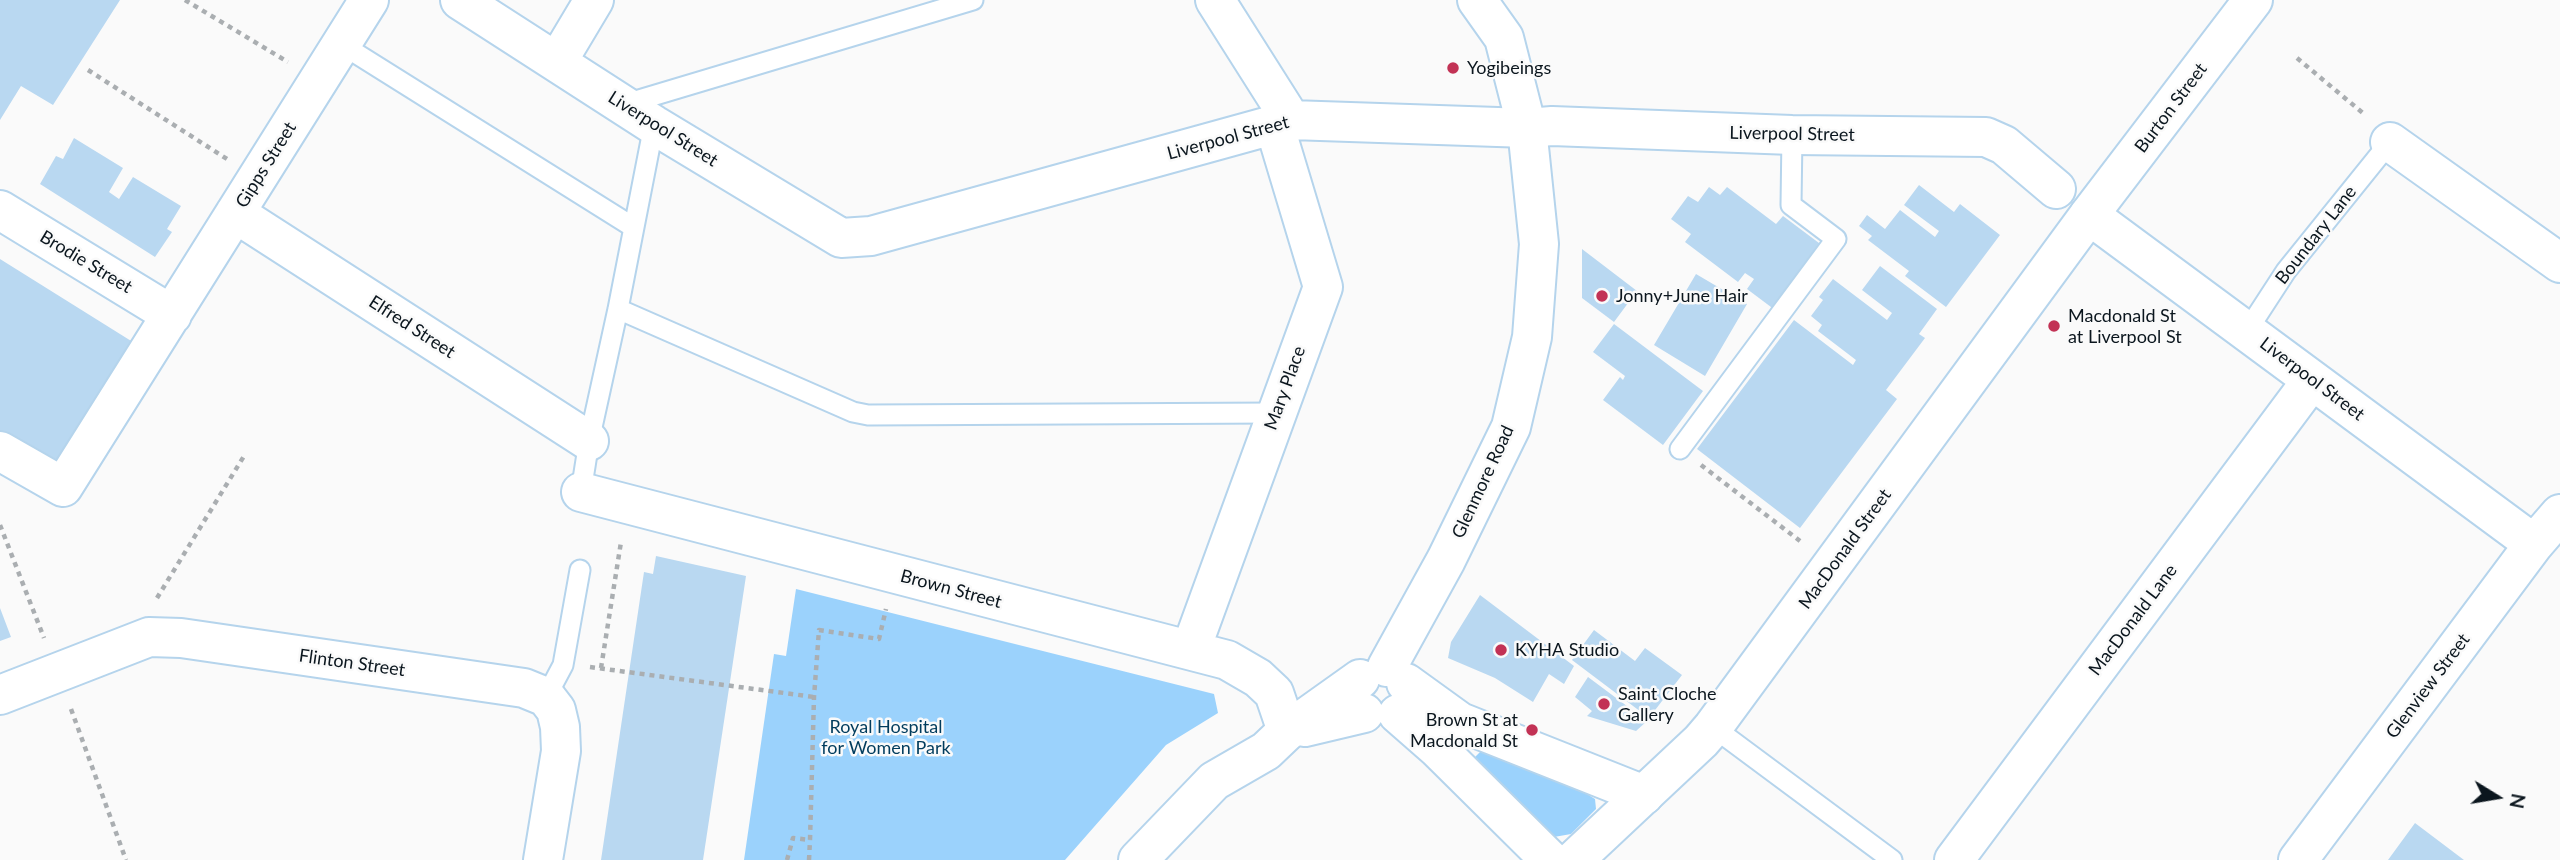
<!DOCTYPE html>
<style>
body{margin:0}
#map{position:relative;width:2560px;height:860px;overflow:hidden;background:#fafafa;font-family:Lato,sans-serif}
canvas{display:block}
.north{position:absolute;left:2462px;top:762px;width:70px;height:70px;-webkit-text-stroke:5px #fafafa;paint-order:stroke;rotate:101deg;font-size:19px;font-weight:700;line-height:28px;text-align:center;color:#0b161e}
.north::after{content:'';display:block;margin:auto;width:24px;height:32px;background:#0b161e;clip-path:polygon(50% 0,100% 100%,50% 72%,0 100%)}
</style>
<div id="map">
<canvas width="2560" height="860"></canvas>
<div class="north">N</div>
</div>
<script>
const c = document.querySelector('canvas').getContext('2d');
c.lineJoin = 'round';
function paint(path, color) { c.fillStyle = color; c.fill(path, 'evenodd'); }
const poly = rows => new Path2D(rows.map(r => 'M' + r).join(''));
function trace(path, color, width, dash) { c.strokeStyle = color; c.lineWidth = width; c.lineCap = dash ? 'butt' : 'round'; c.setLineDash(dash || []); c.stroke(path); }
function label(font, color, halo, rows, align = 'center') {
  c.font = font + ' Lato,sans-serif'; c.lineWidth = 5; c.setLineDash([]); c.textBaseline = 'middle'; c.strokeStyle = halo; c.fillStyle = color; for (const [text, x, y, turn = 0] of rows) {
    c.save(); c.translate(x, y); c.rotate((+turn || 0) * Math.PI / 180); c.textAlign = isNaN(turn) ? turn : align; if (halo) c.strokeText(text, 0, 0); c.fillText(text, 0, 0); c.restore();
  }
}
paint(poly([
 [796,589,1214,694,1218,713,1166,745,1065,860,744,860,774,654,786,656],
 [1484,748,1587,794,1595,799,1596,809,1571,834,1554,837,1473,759]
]), '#9bd2fc');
paint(poly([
 [0,0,120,0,53,105,21,86,0,120],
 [74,138,123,168,109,192,119,199,133,177,181,206,167,229,172,232,155,257,40,184,56,156,63,159],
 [1919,185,1954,212,1960,204,2000,235,1946,307,1905,276,1909,271,1868,240,1872,236,1859,226,1867,215,1885,229,1900,210,1935,237,1939,231,1904,205],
 [1709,187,1720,195,1727,187,1776,224,1783,216,1823,246,1775,310,1747,289,1754,279,1745,273,1738,282,1685,242,1691,234,1671,219,1688,196,1698,202],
 [1582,249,1637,291,1614,322,1582,298],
 [0,259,136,344,56,472,0,446],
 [1880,266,1937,309,1919,334,1925,338,1886,390,1897,399,1800,528,1697,449,1794,320,1853,365,1856,360,1818,331,1822,325,1811,316,1823,300,1819,297,1833,279,1887,320,1892,313,1862,290],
 [1696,274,1747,304,1705,376,1654,345],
 [1614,324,1703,391,1663,445,1603,400,1620,377,1623,380,1625,376,1593,352],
 [656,556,746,576,703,860,601,860,644,572,653,574],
 [1480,595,1574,666,1564,684,1549,674,1533,702,1495,678,1448,658,1451,642],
 [0,608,11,637,0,641],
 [1594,630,1635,661,1645,648,1682,675,1649,718,1572,660],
 [1588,677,1647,721,1636,731,1587,716,1592,711,1575,697],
 [2415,823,2464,860,2388,860]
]), '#b9d8f1');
const lane = poly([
 [341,44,633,227],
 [622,105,973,0],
 [618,309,853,412,868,415,1275,413],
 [2247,331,2286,271,2390,142],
 [1680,449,1836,239,1791,205,1792,135],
 [581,492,589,441,618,309,654,125],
 [546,697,563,665,580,570],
 [1713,727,1892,860]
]);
const street = poly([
 [460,0,654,125,841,238,871,236,1291,120,1527,128,1552,126,1792,135,1986,137,2004,145,2056,189],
 [1215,0,1291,120],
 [557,62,594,0],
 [2390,142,2560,263],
 [0,210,172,315],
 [235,213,589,441],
 [2089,215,2534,544],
 [0,451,63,487,369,0],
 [581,492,1227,660,1258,678,1274,693,1287,731],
 [1191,649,1323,287,1274,124],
 [1406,683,1460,722,1644,795],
 [0,695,149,637,181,638,524,688,546,697,556,710,560,727,561,751,543,860],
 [1954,860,2312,380],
 [2298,860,2534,544,2560,514]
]);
const secondary = poly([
 [1387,667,1446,560,1511,427,1532,337,1539,244,1527,128,1504,38,1477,0],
 [1398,714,1438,749,1550,860],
 [1305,727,1364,713],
 [1138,860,1214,781,1266,751,1287,731,1360,679],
 [1574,860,1701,741,1713,727,2089,215,2253,0]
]);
trace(lane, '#b5d4ec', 23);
trace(street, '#b5d4ec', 42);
trace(secondary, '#b5d4ec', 42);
trace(poly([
 [185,0,288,62],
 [2297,58,2364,114],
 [88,70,227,159],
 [1701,465,1800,541],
 [0,525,44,638],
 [157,598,244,456],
 [590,667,814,697],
 [601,668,621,542],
 [71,709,126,860],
 [787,860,793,838,810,840,814,697,819,630,879,639,886,609],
 [809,860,810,840]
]), '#aaaeb1', 4.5, [5, 5]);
trace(lane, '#fff', 19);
trace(street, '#fff', 38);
trace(secondary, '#fff', 38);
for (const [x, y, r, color] of [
 [1453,68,7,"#c23255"],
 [1602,296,7,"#c23255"],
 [2054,326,7,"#c23255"],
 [1501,650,7,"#c23255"],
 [1604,704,7,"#c23255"],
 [1532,730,7,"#c23255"]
]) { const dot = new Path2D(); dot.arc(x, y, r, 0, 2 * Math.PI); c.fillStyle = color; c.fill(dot); trace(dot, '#fafafa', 2.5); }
label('18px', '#0b161e', '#fafafa', [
 ["Yogibeings",1467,68],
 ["Jonny+June Hair",1616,296],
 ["Macdonald St",2068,316],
 ["at Liverpool St",2068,337],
 ["KYHA Studio",1515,650],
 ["Saint Cloche",1618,694],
 ["Gallery",1618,715],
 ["Brown St at",1518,720,"right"],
 ["Macdonald St",1518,741,"right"]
], 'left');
label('18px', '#0b161e', '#fafafa', [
 ["Burton Street",2171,108,-53],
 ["Liverpool Street",663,129,32],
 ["Liverpool Street",1792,134,1],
 ["Liverpool Street",1228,138,-15],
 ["Gipps Street",266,165,-58],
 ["Boundary Lane",2316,235,-52],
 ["Brodie Street",86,262,31],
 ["Elfred Street",412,327,33],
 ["Liverpool Street",2312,379,37],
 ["Mary Place",1285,388,-70],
 ["Glenmore Road",1483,482,-65],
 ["MacDonald Street",1845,549,-54],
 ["Brown Street",951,589,15],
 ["MacDonald Lane",2133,620,-53],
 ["Flinton Street",352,663,8],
 ["Glenview Street",2428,686,-53]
]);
label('18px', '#003c5d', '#fafafa', [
 ["Royal Hospital",886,727],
 ["for Women Park",886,748]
]);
</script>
